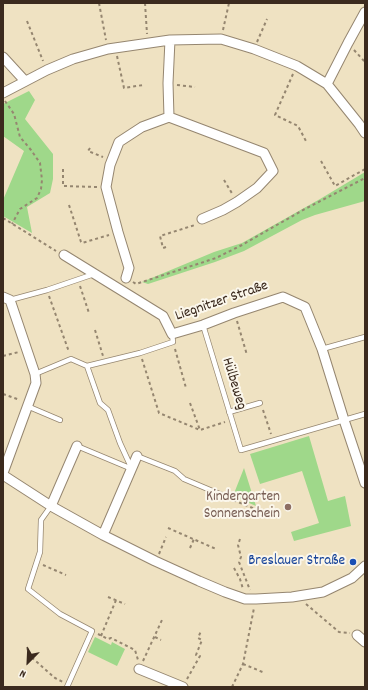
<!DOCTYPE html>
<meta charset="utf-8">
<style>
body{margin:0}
#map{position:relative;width:368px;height:690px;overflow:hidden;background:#efe2c2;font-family:Dekko,sans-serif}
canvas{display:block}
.frame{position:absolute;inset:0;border:4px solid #3b2a1e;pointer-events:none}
.north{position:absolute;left:8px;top:642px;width:40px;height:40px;-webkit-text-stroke:3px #fbf7ec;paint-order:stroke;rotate:204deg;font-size:11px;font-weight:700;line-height:16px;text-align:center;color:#3b2a1e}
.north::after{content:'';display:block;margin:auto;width:14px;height:18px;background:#3b2a1e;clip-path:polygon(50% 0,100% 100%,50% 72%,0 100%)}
</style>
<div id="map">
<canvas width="368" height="690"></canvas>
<div class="frame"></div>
<div class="north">N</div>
</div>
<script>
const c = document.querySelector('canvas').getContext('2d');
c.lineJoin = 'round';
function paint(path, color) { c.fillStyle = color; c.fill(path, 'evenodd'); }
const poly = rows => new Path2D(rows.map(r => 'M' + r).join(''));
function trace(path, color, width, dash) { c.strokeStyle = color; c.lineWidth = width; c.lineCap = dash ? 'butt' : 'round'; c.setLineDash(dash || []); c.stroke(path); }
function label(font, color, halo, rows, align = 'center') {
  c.font = font + ' Dekko,sans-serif'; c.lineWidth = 4; c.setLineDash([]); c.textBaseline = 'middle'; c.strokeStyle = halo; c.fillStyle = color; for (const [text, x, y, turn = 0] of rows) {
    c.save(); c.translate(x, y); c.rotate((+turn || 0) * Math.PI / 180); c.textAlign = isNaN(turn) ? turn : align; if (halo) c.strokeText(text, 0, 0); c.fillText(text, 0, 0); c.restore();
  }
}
paint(poly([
 [29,91,35,100,25,119,53,154,53,179,50,193,27,207,32,233,3,216,3,200,24,151,3,136,3,104],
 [365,172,365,201,315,215,302,220,244,251,215,262,148,284,142,282,214,252,242,243,320,199],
 [309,436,328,501,345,496,351,526,294,541,291,532,319,523,302,471,260,484,250,454],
 [244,468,256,506,233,496],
 [95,637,111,645,112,642,125,649,117,666,88,652]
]), '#9fd88a');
const service = poly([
 [10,300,47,290,94,274],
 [203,325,241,450,365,414],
 [322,349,365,337],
 [87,366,100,403,108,410,120,443,131,467],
 [87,366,140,353,173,342,172,334],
 [35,374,71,359,87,366],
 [27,406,60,420],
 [229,412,260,403],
 [77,446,132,469],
 [137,456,175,471,184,479,222,495],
 [51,506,41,520,40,552,28,589,60,614,92,631,67,687]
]);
const minor = poly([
 [3,57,25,81],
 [327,84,348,43,365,12],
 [3,93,47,70,73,59,108,49,170,40,221,39,254,49,297,66,327,84,359,124,365,133],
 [169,117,264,153,273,171,257,188,237,202,223,210,202,219],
 [169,117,168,83,170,40],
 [64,255,163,316,172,334,203,325,234,313,283,297,305,307,322,349,344,420,365,483],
 [126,278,129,268,118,232,106,187,110,165,119,142,142,127,169,117],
 [3,297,10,300,35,374,36,383,3,473],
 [3,475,51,506,103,535,155,561,199,581,225,592,245,599,256,599,292,597,323,592,352,578,365,566],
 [51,506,77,446],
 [103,535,137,456],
 [357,635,365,642],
 [139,669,183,687]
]);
trace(service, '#958670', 6);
trace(minor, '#958670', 11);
trace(poly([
 [99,3,106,40],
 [145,3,147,34],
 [27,21,43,61],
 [223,30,229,3],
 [257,42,267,19],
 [354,50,365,62],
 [117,56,124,88,143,85],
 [293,74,275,115,298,126,307,143],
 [177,85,195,87],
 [5,101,14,114,20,137,31,150,40,163,42,180,41,189,37,198,20,209,12,224],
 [90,148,88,151,103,157],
 [321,161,335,186,365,169],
 [63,169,63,186,97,187],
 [224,180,233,195],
 [69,205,81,242,82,243,109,235],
 [3,218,56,251],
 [166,247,163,248,160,236,195,225],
 [133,282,136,284,142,282,216,258,242,245,303,210,365,178],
 [80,286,89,313],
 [49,296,69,352],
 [237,321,247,355],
 [95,330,103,356],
 [175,349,186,388],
 [3,356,19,352],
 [142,359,159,413,200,430,225,422],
 [3,394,20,400],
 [190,403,200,430],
 [263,410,271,434],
 [228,498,260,511],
 [168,528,216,549],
 [240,539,238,545,241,557,239,562,250,590],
 [190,548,194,539],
 [159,554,166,537],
 [43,565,66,575],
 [234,568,240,579,243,589],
 [108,597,125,604],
 [306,604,339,632,350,633],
 [98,634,108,639,111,638,135,650,138,660],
 [101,636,116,600],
 [155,637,161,640],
 [27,647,29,655,55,678,63,682],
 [143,661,162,620],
 [243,664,265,673],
 [187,679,200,656,196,655,202,640,198,638,201,631],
 [232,687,243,664,254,608]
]), '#958670', 2, [3, 3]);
trace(service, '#fff', 4.5);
trace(minor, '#fff', 9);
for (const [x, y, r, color] of [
 [288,507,4,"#8d6e63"],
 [353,562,4,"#1a4fb4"]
]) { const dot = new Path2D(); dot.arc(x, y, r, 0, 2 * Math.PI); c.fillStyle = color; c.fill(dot); trace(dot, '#fbf7ec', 1.5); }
label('15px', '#3b2a1e', '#fbf7ec', [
 ["Liegnitzer Straße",222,302,-19],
 ["Hülbeweg",233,384,73]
]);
label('15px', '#785e54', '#fbf7ec', [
 ["Kindergarten",280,498],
 ["Sonnenschein",280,515]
], 'right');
label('15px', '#164399', '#fbf7ec', [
 ["Breslauer Straße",345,562]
], 'right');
</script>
